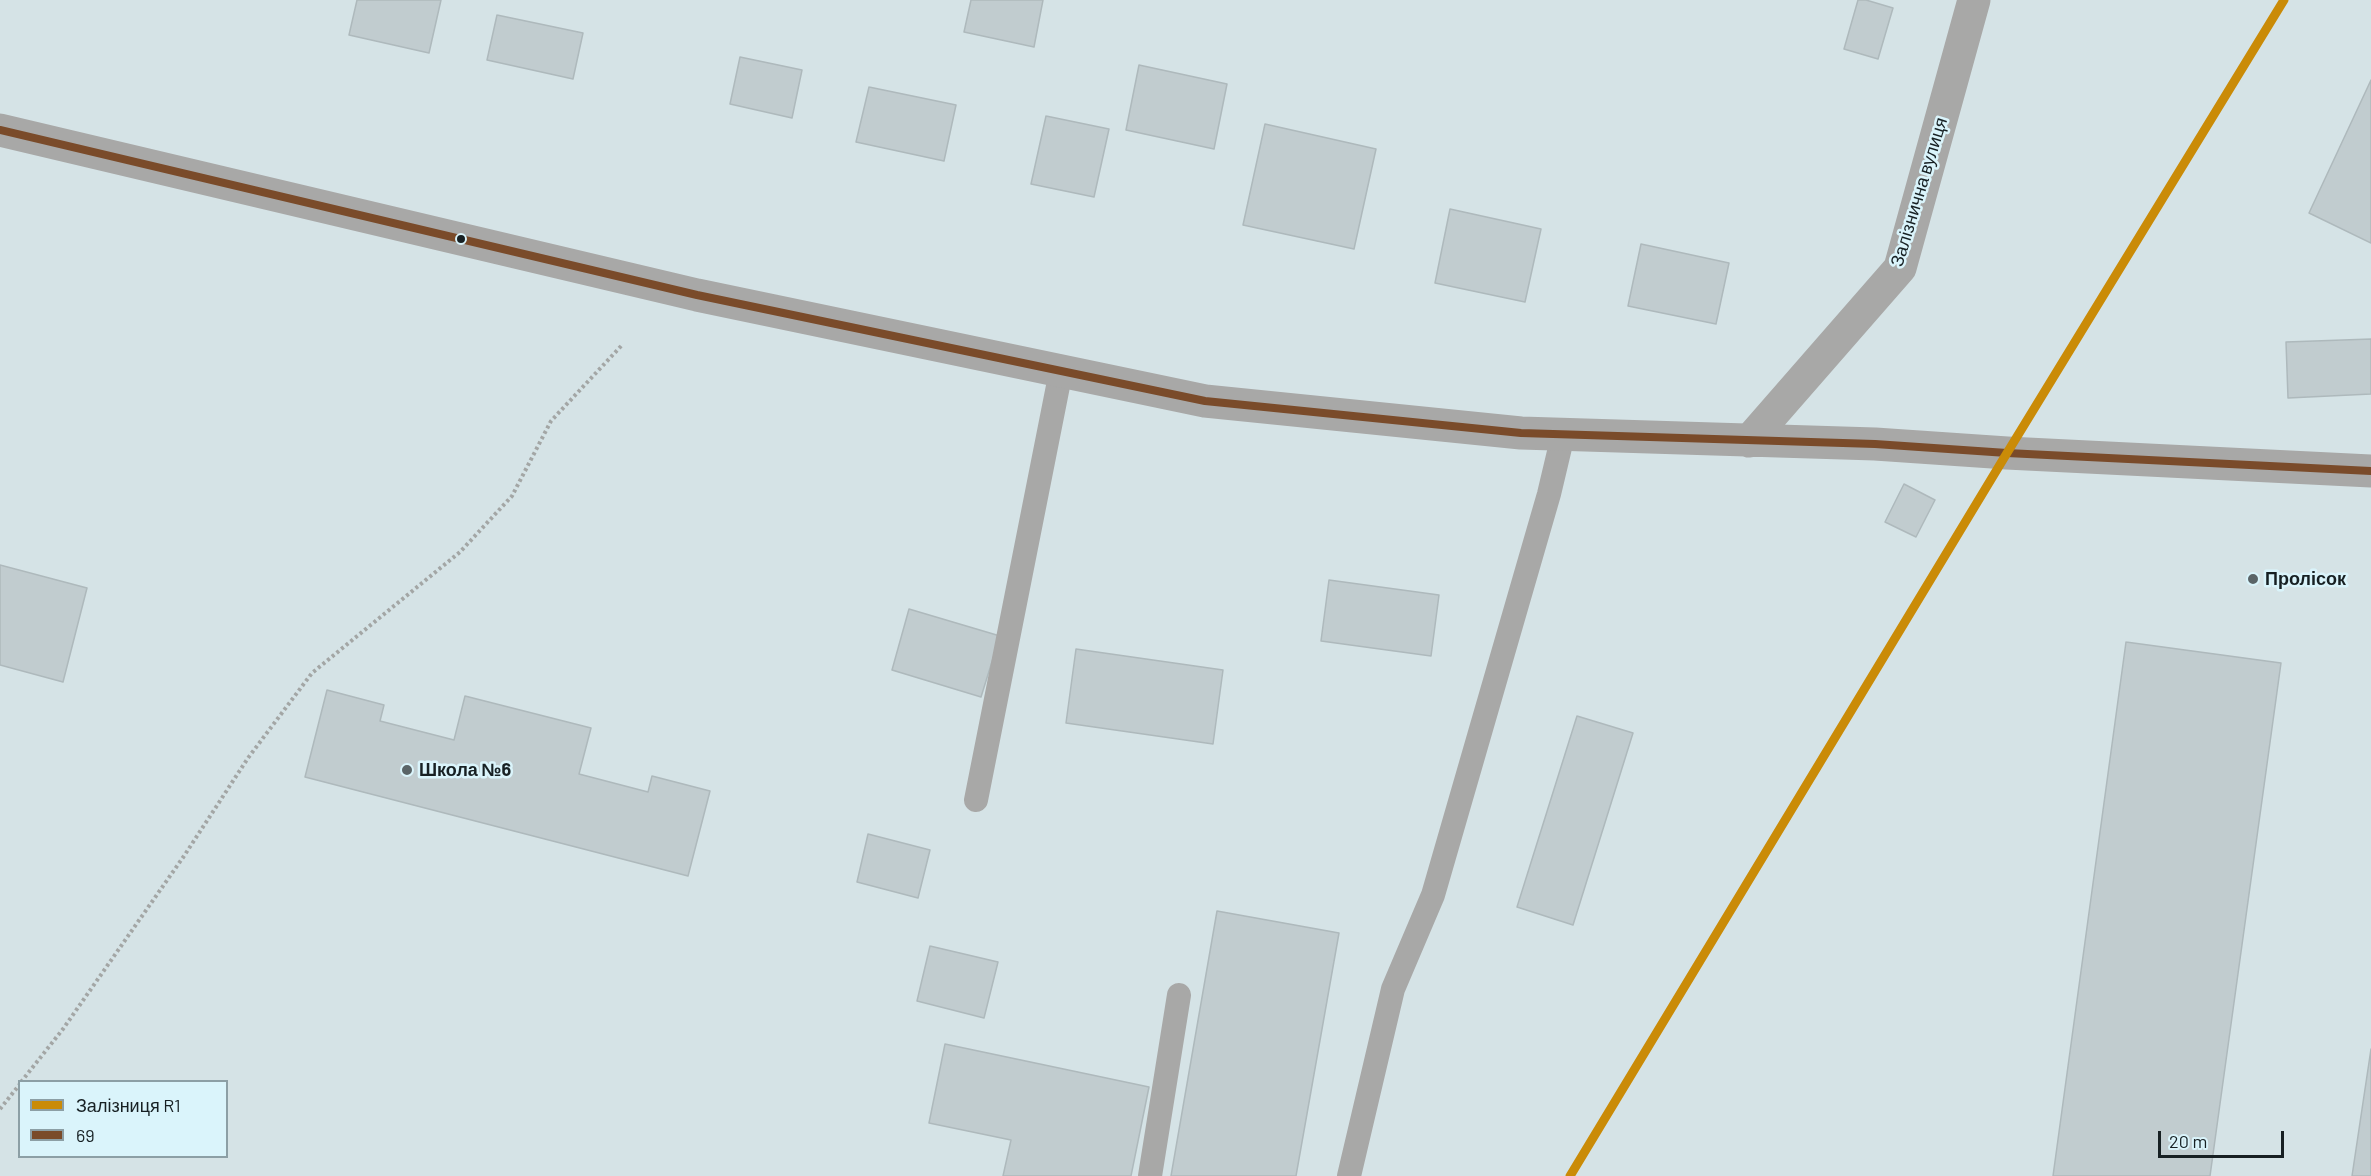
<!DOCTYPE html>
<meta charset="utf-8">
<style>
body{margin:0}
#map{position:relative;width:2371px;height:1176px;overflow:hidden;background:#d5e3e6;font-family:Barlow,sans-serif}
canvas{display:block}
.legend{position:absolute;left:18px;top:1080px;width:210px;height:78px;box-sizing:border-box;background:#daf4fb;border:2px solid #8c9fa5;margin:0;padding:8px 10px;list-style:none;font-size:18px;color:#172023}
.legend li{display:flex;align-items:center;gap:12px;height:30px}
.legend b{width:30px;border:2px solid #8c9fa5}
.scale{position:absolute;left:2158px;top:1131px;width:126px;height:27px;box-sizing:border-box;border:3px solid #172023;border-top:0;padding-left:8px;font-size:18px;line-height:21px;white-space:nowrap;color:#172023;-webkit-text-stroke:4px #daf4fb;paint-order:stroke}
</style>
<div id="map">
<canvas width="2371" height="1176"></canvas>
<ul class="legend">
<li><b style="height:8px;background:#ca8b07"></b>Залізниця R1</li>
<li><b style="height:8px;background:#7a4b2a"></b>69</li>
</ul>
<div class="scale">20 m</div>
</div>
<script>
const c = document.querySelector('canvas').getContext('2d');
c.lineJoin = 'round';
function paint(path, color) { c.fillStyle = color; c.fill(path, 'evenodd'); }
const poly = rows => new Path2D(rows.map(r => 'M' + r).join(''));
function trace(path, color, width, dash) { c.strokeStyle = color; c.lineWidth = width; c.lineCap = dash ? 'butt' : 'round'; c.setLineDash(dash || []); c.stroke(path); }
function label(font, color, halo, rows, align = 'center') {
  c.font = font + ' Barlow,sans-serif'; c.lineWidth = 5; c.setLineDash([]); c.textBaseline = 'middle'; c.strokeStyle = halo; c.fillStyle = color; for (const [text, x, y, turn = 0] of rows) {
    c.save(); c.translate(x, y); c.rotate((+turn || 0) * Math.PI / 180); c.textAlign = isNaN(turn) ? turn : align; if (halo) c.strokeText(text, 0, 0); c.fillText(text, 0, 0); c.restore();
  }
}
const building = poly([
 [357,0,441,0,429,53,349,35,357,0],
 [971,0,1043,0,1034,47,964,32,971,0],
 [1858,0,1866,0,1893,8,1878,59,1844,49,1858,0],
 [497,15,583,33,573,79,487,60,497,15],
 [740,57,802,70,792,118,730,104,740,57],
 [1139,65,1227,84,1214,149,1126,130,1139,65],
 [2371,80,2371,243,2309,213,2371,80],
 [869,87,956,105,944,161,856,142,869,87],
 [1046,116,1109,129,1094,197,1031,184,1046,116],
 [1265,124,1376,149,1354,249,1243,225,1265,124],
 [1450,209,1541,229,1525,302,1435,283,1450,209],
 [1641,244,1729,263,1716,324,1628,306,1641,244],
 [2371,339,2371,394,2288,398,2286,342,2371,339],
 [1904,484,1935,500,1916,537,1885,522,1904,484],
 [0,565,87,588,63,682,0,665,0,565],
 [1329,580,1439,595,1431,656,1321,641,1329,580],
 [909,609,1000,636,981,697,892,670,909,609],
 [2126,642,2281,663,2210,1176,2053,1176,2126,642],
 [1076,649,1223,670,1213,744,1066,723,1076,649],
 [327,690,384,705,380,721,454,740,465,696,591,728,579,774,648,792,652,776,710,791,688,876,305,777,327,690],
 [1577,716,1633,733,1573,925,1517,907,1577,716],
 [868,834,930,850,918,898,857,882,868,834],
 [1217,911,1339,933,1296,1176,1171,1176,1217,911],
 [930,946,998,962,984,1018,917,1001,930,946],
 [945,1044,1149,1087,1131,1176,1003,1176,1011,1140,929,1123,945,1044],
 [2371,1049,2371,1176,2352,1176,2371,1049]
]);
paint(building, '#c1cccf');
trace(building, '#aeb9bc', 1.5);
trace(poly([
 [21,1082,63,1029,184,856,248,758,312,673,460,552,512,496,551,421,623,344],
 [0,1109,20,1084]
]), '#a3a6a5', 4, [3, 3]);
trace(poly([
 [976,800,1061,371],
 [1150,1176,1179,995],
 [1349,1176,1393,989,1433,895,1549,494,1563,435]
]), '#a8a8a7', 24);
trace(poly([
 [0,130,697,295,1205,401,1521,433,1875,444,2007,453,2371,471],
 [1749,441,1900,268,1974,0]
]), '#a8a8a7', 33);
trace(poly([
 [0,130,697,295,1205,401,1521,433,1875,444,2007,453,2371,471]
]), '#7a4b2a', 8);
trace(poly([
 [1570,1176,2007,453,2284,0]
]), '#ca8b07', 9);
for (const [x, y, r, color] of [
 [461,239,5,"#172023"],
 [2253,579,6,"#5a6467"],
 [407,770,6,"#5a6467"]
]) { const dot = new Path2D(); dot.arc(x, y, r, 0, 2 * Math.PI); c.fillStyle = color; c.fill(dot); trace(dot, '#daf4fb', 2); }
label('18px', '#172023', '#daf4fb', [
 ["Залізнична вулиця",1919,192,-73]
]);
label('bold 18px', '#172023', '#daf4fb', [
 ["Пролісок",2265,579],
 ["Школа №6",419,770]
], 'left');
</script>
